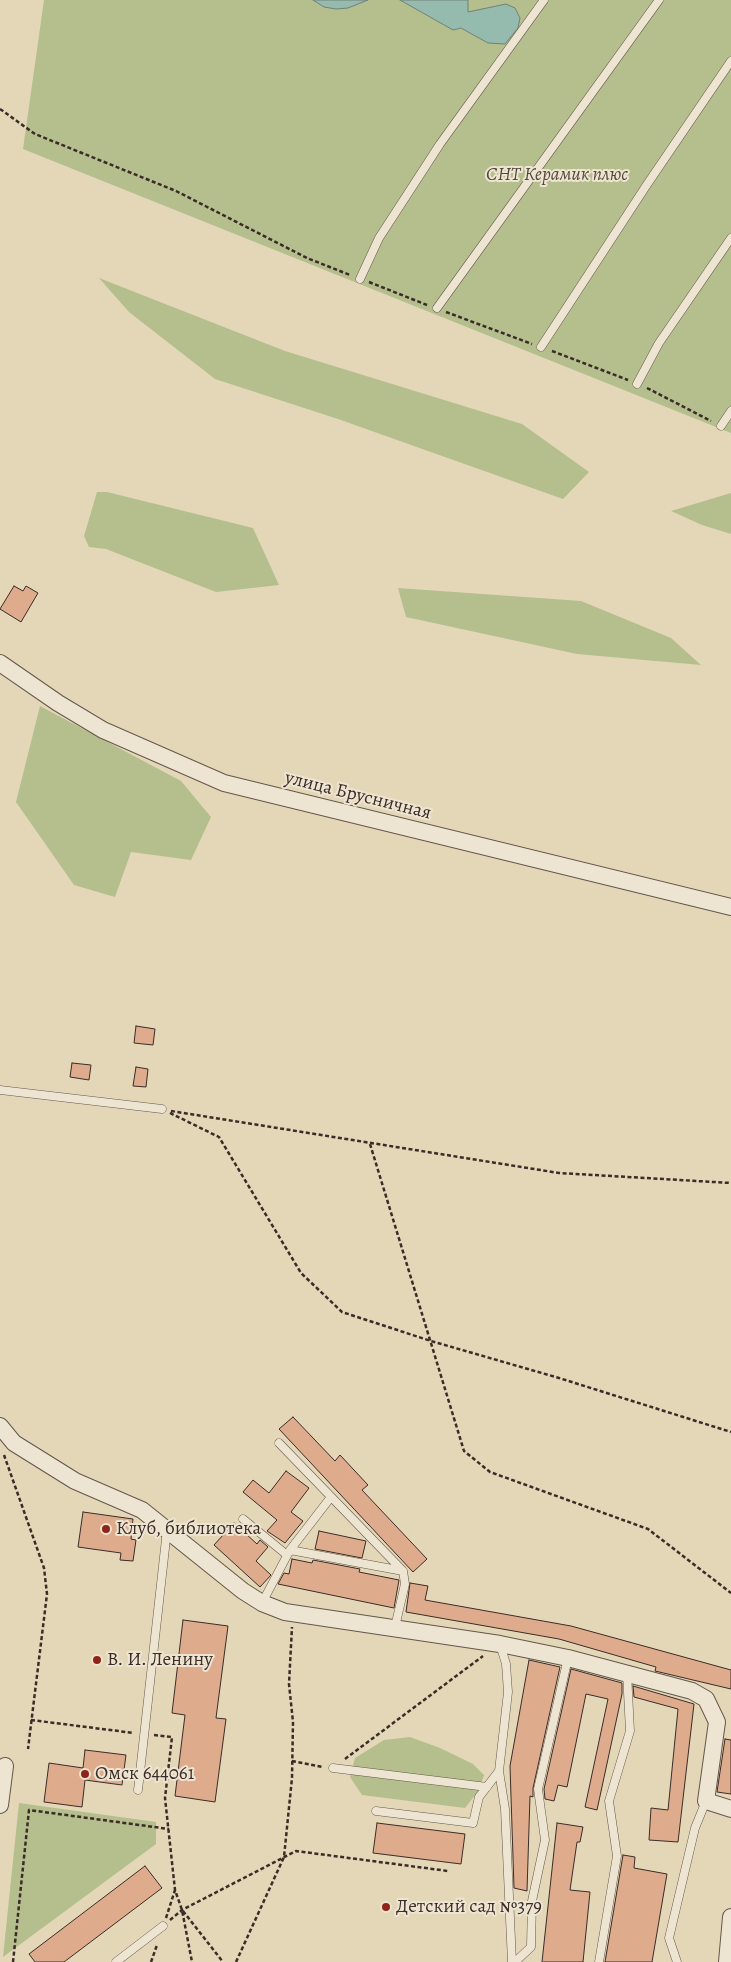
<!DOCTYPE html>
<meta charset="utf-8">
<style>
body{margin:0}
canvas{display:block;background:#e3d7b8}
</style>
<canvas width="731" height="1962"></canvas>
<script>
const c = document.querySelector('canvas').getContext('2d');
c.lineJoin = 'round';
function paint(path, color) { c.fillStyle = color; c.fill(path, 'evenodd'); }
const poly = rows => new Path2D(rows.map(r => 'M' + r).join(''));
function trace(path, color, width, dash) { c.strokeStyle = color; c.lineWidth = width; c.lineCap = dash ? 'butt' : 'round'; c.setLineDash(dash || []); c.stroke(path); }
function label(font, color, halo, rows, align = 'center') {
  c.font = font + ' Alegreya,serif'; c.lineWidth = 4; c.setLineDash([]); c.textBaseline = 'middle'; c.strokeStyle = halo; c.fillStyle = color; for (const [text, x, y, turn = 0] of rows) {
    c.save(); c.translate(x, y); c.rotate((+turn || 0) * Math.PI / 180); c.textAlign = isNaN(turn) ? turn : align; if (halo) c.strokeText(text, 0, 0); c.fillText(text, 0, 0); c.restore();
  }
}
paint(poly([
 [44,0,731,0,731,433,23,149],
 [99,278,285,351,522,424,589,472,563,499,338,419,215,379,129,312],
 [97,492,107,492,253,528,279,585,216,592,106,549,89,547,84,536],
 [731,493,731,534,702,525,671,511],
 [398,588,581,601,671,638,701,665,577,654,406,617],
 [40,706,181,781,211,817,191,860,131,852,115,897,74,885,16,802],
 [410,1737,440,1748,473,1764,484,1775,479,1790,465,1808,362,1795,350,1777,355,1758,384,1740],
 [19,1803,156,1822,156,1844,3,1957]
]), '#b5be8d');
const water = poly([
 [313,0,368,0,348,8,336,9,324,7,313,0],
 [400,0,468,0,468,12,506,4,515,8,520,18,518,28,505,44,488,43,461,28,453,30,400,0]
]);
paint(water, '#95baae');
trace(water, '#718178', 1);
const building = poly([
 [14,586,23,591,26,586,38,593,21,622,0,609,14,586],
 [136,1026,155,1029,153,1045,134,1043,136,1026],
 [72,1063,91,1065,89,1080,70,1077,72,1063],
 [136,1067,148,1069,146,1087,133,1086,136,1067],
 [293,1417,335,1461,340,1455,368,1485,362,1490,427,1559,413,1572,279,1429,293,1417],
 [286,1471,309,1488,291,1512,303,1521,285,1543,267,1531,277,1520,243,1492,253,1480,269,1493,286,1471],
 [83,1512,133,1519,131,1539,136,1540,133,1561,120,1560,121,1553,78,1547,83,1512],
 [234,1523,257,1544,260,1540,268,1547,256,1561,271,1575,260,1587,214,1545,234,1523],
 [319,1531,366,1541,362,1558,315,1549,319,1531],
 [292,1559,312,1563,313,1560,360,1569,359,1572,399,1580,394,1608,278,1584,284,1573,289,1574,292,1559],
 [410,1583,428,1586,425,1600,571,1626,731,1670,731,1689,655,1671,656,1667,559,1639,406,1612,410,1583],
 [183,1620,228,1626,216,1718,226,1719,215,1802,175,1796,185,1715,172,1713,183,1620],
 [529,1660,560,1667,533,1788,533,1797,530,1796,527,1891,514,1888,510,1766,529,1660],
 [571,1669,622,1683,622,1694,597,1810,585,1807,608,1699,586,1694,567,1787,558,1785,554,1801,545,1799,544,1789,571,1669],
 [633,1686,694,1704,678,1842,649,1840,651,1808,668,1810,678,1709,634,1697,633,1686],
 [725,1739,731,1740,731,1794,717,1792,725,1739],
 [85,1750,126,1755,122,1785,85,1780,82,1807,44,1802,49,1763,83,1768,85,1750],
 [377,1823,465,1834,461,1864,373,1853,377,1823],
 [557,1823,583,1827,580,1842,577,1842,570,1890,590,1892,583,1962,542,1962,557,1823],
 [623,1855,635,1857,634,1868,667,1874,652,1962,605,1962,623,1855],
 [145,1866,162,1888,64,1962,35,1962,29,1954,145,1866]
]);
paint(building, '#deab8d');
trace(building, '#3b2c27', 1);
const service = poly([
 [360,279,379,238,440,144,544,0],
 [437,308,659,0],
 [541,347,646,186,731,61],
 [637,384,659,343,731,238],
 [721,426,731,411],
 [0,1090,162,1109],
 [279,1443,403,1571,405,1584,395,1627],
 [243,1519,287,1555],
 [290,1550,403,1571],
 [262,1603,290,1550,331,1497],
 [500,1644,506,1664,508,1692,499,1771,505,1809,512,1962],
 [333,1768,487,1787],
 [138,1790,167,1530],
 [376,1811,473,1823,479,1797,499,1771],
 [116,1962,163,1926],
 [515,1962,531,1947,532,1901,545,1840,538,1789,568,1658],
 [599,1962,617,1856,609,1801,630,1731,627,1673],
 [677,1962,669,1938,695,1828,706,1801]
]);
const minor = poly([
 [0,663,58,703,103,730,224,783,731,907],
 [0,1426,14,1443,75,1481,142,1510,243,1591,262,1603,285,1612,500,1644,568,1658,692,1691,706,1699,717,1722,706,1801,731,1809],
 [0,1805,5,1766],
 [727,1962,731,1917]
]);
trace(service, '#65574b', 9);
trace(minor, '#65574b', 18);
trace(poly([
 [0,109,35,134,176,191,307,258,350,275],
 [369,282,427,305],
 [446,312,532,344],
 [552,351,628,380],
 [647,388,711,421],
 [171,1111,559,1173,731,1183],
 [170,1113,219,1137,301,1273,342,1312,431,1341,559,1378,731,1432],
 [370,1144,464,1451,490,1472,648,1529,731,1593],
 [4,1455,44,1568,47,1594,28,1749],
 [31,1720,134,1733],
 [154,1735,172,1737,165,1798,175,1890,182,1910,192,1962],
 [345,1759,483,1656],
 [292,1761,323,1767],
 [183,1911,223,1962],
 [166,1918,175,1890],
 [170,1920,182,1910,296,1851,448,1871],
 [13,1962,29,1810,169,1829],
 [151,1962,157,1945],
 [236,1962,284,1857,292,1778,293,1722,289,1684,292,1627]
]), '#3b2c27', 2.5, [4, 2.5]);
trace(service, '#ede5d1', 8);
trace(minor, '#ede5d1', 16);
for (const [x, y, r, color] of [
 [106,1529,5,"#8f2418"],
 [97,1660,5,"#8f2418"],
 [85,1774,5,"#8f2418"],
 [386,1907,5,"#8f2418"]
]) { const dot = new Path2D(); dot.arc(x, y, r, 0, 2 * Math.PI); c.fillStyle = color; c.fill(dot); trace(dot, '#ede5d1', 2); }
label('italic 19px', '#53493b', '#ede5d1', [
 ["СНТ Керамик плюс",557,175]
]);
label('19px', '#3b2c27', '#ede5d1', [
 ["улица Брусничная",358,796,14]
]);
label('19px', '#3b2c27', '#ede5d1', [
 ["Клуб, библиотека",116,1529],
 ["В. И. Ленину",107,1660],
 ["Омск 644061",95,1774],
 ["Детский сад №379",396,1907]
], 'left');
</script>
